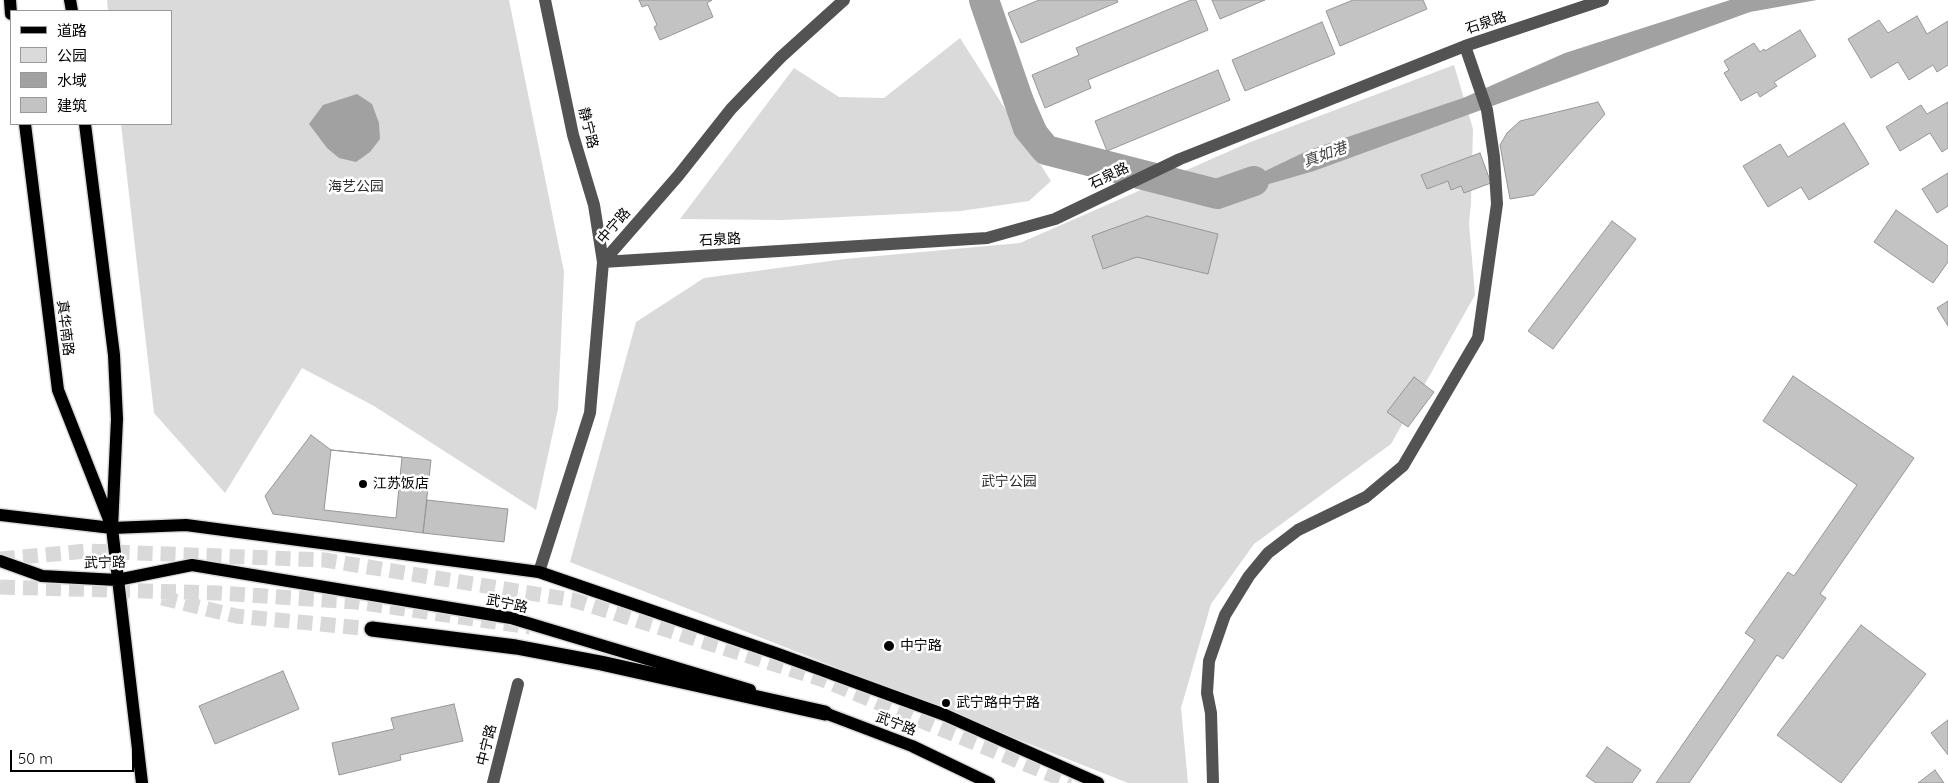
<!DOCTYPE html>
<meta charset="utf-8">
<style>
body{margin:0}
#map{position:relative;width:1948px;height:783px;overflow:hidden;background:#fff;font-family:Quicksand,"Noto Sans SC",sans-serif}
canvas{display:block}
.legend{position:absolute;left:10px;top:10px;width:162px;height:115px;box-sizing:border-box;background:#fff;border:1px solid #999;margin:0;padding:6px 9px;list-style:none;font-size:15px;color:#000}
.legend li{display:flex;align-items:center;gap:10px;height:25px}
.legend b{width:25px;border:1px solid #999}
.scale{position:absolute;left:10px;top:750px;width:124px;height:22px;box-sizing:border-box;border:2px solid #000;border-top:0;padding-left:6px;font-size:15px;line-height:18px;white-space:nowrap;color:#000;-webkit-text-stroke:4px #fff;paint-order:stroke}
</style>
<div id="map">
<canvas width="1948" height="783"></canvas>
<ul class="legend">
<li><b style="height:6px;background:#000"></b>道路</li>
<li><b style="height:14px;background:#dadada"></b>公园</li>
<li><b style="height:14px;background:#a1a1a1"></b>水域</li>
<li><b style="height:14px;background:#c3c3c3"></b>建筑</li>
</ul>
<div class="scale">50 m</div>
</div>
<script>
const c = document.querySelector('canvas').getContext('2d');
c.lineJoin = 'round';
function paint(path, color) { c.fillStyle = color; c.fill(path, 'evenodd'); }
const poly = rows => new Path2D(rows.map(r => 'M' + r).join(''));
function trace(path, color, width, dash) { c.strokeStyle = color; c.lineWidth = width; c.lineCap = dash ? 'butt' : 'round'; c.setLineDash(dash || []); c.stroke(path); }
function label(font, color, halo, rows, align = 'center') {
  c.font = font + ' Quicksand,"Noto Sans SC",sans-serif'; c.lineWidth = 5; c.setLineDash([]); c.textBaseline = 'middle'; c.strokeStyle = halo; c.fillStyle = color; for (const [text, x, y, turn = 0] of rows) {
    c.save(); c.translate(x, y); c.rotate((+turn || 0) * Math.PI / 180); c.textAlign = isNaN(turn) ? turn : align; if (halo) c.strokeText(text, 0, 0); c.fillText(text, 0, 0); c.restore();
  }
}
paint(poly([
 [107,0,509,0,564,272,558,409,536,510,374,406,302,368,225,493,154,413,121,124,171,124,171,11,108,11],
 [960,38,1051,181,1029,201,961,211,782,220,680,219,794,68,839,97,884,98],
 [1454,65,1473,129,1471,203,1469,223,1475,295,1391,444,1254,544,1211,604,1181,708,1188,783,1128,783,570,562,636,322,704,278,845,259,1020,243,1248,143]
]), '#dadada');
paint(poly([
 [969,0,991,0,1052,140,1140,164,1126,171,1097,173,1046,150,1024,115,981,17],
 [1730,0,1817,0,1750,12,1314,171,1217,199,1150,189,1165,181,1217,194,1309,150,1463,98,1565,53],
 [357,94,372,104,379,123,380,139,370,152,356,162,339,158,327,148,309,124,323,105]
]), '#a1a1a1');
trace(poly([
 [984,0,1028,128,1046,150,1217,194,1254,181]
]), '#a1a1a1', 30);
const building = poly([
 [639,0,712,0,707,3,713,17,660,40,654,27,657,25,648,5,642,7,639,0],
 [1039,0,1117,0,1118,2,1021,43,1008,13,1039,0],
 [1191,0,1196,0,1208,30,1088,80,1091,88,1045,108,1032,75,1079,55,1076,48,1191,0],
 [1212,0,1265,0,1220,19,1212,0],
 [1353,0,1423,0,1427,9,1340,46,1326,11,1353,0],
 [1917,16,1927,34,1948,21,1948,65,1937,72,1933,65,1909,80,1898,62,1871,78,1848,39,1879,20,1888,33,1917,16],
 [1322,22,1335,54,1245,91,1232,60,1322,22],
 [1800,30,1816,56,1774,82,1777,86,1760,97,1757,92,1741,101,1724,73,1729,70,1724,61,1754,43,1760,52,1764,49,1765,51,1800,30],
 [1218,70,1230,100,1107,151,1095,121,1218,70],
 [1598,102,1605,114,1534,195,1510,199,1500,145,1507,133,1520,121,1598,102],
 [1948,102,1948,148,1942,152,1930,133,1900,151,1886,127,1921,105,1927,114,1948,102],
 [1844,123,1869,164,1809,200,1801,187,1768,207,1743,166,1780,144,1788,157,1844,123],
 [1480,153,1491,183,1464,193,1461,186,1451,190,1448,181,1427,189,1421,175,1480,153],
 [1948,173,1948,206,1937,213,1922,189,1948,173],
 [1896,210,1948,246,1948,262,1933,283,1874,242,1896,210],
 [1147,216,1218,234,1208,274,1137,257,1103,269,1092,236,1147,216],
 [1612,221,1636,239,1553,349,1528,331,1612,221],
 [1948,301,1948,326,1937,308,1948,301],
 [1793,376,1914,458,1820,594,1826,598,1783,659,1777,655,1689,783,1656,783,1755,640,1745,633,1788,572,1794,576,1857,485,1763,421,1793,376],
 [1414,377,1434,392,1408,427,1387,412,1414,377],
 [311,435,331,450,431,460,423,533,273,514,265,496,311,435],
 [331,450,402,457,396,518,324,510,331,450],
 [427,500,508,509,504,542,423,533,427,500],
 [1861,625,1926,674,1841,783,1777,735,1861,625],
 [283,671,299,709,215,744,199,706,283,671],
 [454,704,463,741,400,755,401,760,339,775,332,743,394,729,391,718,454,704],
 [1948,720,1948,755,1931,733,1948,720],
 [1607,747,1641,770,1632,783,1596,783,1586,776,1607,747],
 [1935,770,1944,783,1918,783,1935,770]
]);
paint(building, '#c3c3c3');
trace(building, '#979797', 1);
trace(poly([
 [0,559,87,551,325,560,573,600,821,679,1071,783],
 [0,587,217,593,356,602,530,627],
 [162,598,236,616,372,629]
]), '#d9d9d9', 15, [15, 8]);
const major = poly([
 [10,0,11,14],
 [70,0,72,11],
 [25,124,58,390,110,522],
 [85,124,114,355,117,419,112,528,142,783],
 [0,515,112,528,186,525,539,572,778,654,945,715,1098,783],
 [0,561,42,576,117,580,192,565,511,618,750,690],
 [817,710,912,746,989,783]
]);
const highway = poly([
 [372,629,516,647,601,663,825,713]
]);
trace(major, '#dbdbdb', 15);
trace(highway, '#dbdbdb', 18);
trace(poly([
 [603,262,987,238,1055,219,1180,159,1465,46,1603,0],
 [603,262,678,176,731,109,781,57,844,0],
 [539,572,590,413,603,262,594,205,573,135,545,0],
 [493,783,518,684],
 [1213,783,1211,713,1207,693,1209,661,1225,615,1249,576,1268,553,1298,530,1366,497,1403,466,1478,338,1497,204,1494,157,1487,110,1465,46]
]), '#535353', 12);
trace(major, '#000', 12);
trace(highway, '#000', 15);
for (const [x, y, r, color] of [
 [363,484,5,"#000"],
 [889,646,6,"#000"],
 [946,703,5,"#000"]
]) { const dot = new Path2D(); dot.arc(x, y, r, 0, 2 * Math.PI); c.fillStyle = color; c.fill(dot); trace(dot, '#fff', 2); }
label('14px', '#000', '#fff', [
 ["石泉路",1486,23,-19],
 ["静宁路",588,128,76],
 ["石泉路",1109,176,-26],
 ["中宁路",614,226,-49],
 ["石泉路",720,240,-3],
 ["真华南路",65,328,83],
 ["武宁路",105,563,-1],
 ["武宁路",507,604,12],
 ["武宁路",896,724,21],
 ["中宁路",487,745,-76]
]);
label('14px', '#313131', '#fff', [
 ["海艺公园",356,187],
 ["武宁公园",1009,482]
]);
label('14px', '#000', '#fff', [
 ["江苏饭店",373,484],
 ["中宁路",900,646],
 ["武宁路中宁路",956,703]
], 'left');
label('italic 15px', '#424242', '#fff', [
 ["真如港",1325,155,-20]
]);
</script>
